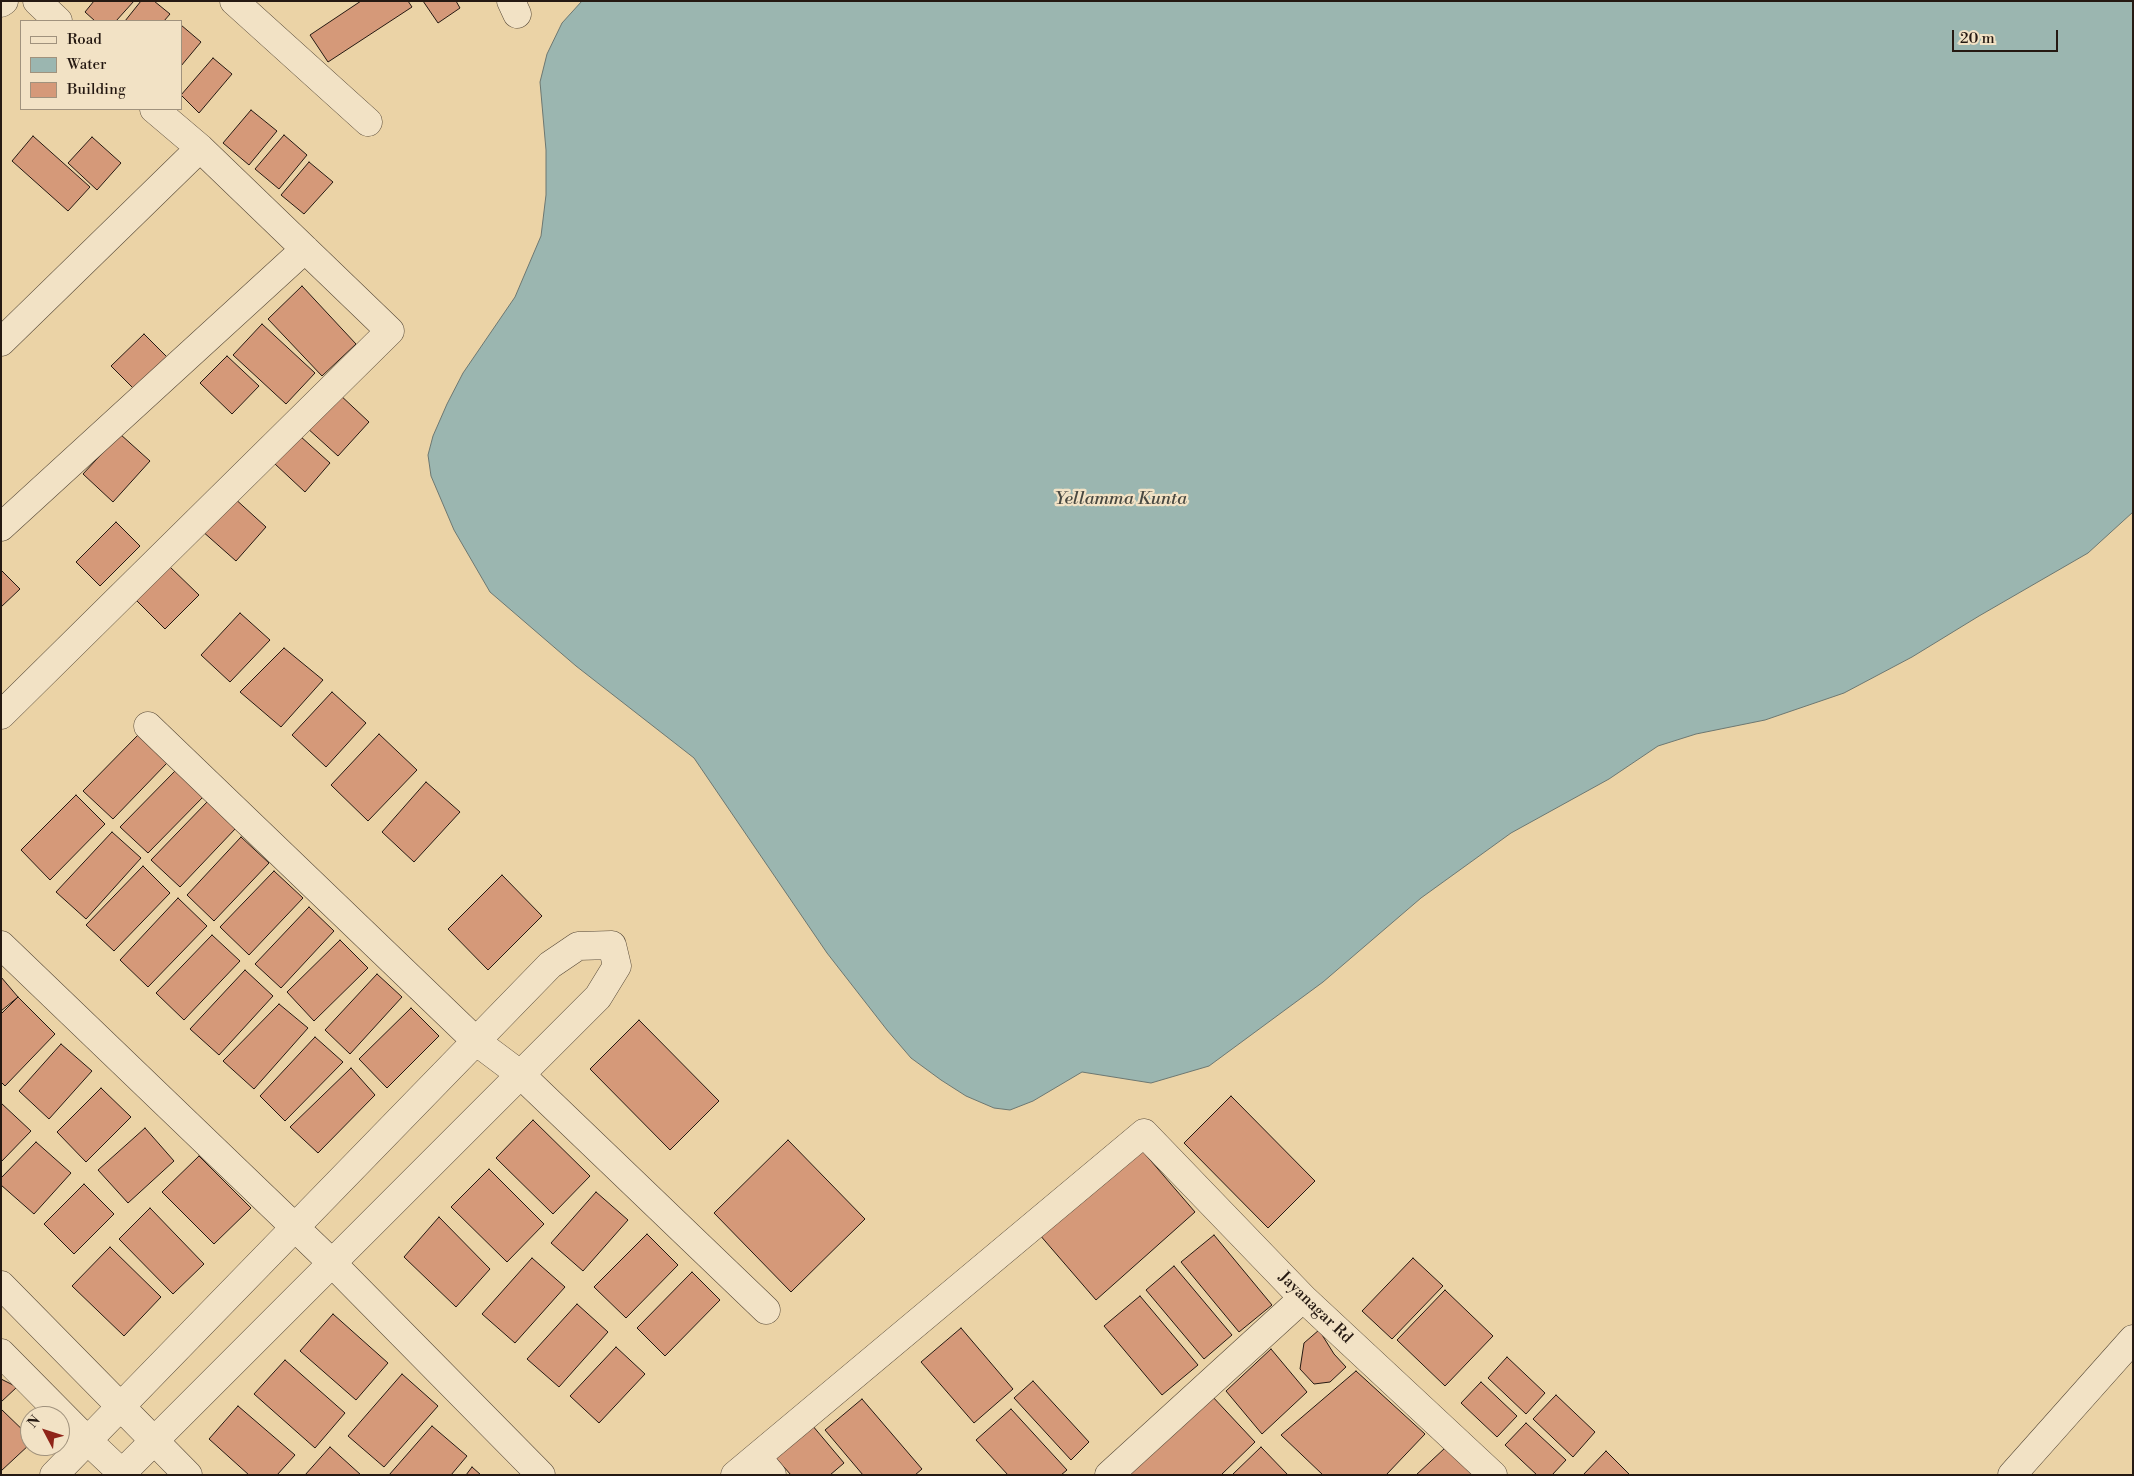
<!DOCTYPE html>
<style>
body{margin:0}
#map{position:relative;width:2134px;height:1476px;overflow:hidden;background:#ebd3a6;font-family:"Libre Bodoni",serif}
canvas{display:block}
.frame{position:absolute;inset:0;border:2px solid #251912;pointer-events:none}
.legend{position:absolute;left:20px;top:20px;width:162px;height:90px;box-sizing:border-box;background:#f2e2c5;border:1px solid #a0927d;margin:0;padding:6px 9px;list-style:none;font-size:15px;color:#251912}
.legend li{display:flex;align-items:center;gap:10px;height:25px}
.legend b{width:25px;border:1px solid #a0927d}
.north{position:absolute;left:20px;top:1406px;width:50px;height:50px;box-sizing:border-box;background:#f2e2c5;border:1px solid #a0927d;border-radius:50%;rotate:310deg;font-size:14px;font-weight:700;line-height:20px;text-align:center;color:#251912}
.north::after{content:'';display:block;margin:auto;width:18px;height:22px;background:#8f2418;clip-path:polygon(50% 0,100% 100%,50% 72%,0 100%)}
.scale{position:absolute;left:1952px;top:30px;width:106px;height:22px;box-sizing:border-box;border:2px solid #251912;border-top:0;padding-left:6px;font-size:15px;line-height:18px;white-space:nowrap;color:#251912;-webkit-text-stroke:4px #f2e2c5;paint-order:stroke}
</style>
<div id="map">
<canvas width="2134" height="1476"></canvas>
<div class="frame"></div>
<ul class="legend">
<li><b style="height:6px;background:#f2e2c5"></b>Road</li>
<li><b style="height:14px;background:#9bb6b0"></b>Water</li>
<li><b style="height:14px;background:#d59979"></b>Building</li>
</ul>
<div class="north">N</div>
<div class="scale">20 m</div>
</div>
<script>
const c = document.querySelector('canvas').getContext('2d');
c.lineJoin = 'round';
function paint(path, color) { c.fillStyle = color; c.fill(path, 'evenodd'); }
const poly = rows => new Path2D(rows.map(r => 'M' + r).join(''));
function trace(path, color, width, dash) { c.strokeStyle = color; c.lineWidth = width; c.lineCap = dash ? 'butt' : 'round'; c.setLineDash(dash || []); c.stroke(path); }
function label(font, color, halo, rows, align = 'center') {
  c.font = font + ' "Libre Bodoni",serif'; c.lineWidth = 4.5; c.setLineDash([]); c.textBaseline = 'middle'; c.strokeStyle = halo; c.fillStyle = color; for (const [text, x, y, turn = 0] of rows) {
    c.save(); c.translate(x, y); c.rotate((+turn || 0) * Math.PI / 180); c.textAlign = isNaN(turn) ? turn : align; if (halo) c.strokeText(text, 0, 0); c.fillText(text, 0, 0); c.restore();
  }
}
const water = poly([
 [582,1,2133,1,2133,512,2088,553,1979,616,1912,657,1844,693,1765,720,1696,734,1658,746,1609,779,1511,833,1421,898,1323,982,1209,1066,1151,1083,1082,1072,1033,1101,1010,1110,994,1108,966,1096,941,1080,911,1058,887,1030,827,953,694,758,576,666,490,592,454,530,431,476,428,455,433,436,447,404,463,373,515,297,541,236,546,195,546,150,540,82,547,54,562,23,582,1]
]);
paint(water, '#9bb6b0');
trace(water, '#6c7771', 1);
const building = poly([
 [94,1,134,1,116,21,95,21,85,12,94,1],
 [141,1,154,1,170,14,164,21,125,21,141,1],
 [361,1,408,1,412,7,328,62,310,35,361,1],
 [423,1,456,1,460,8,438,23,423,1],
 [181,25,201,42,181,66,181,25],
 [213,58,232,74,199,113,181,95,213,58],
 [251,110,277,131,249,165,223,143,251,110],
 [284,135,307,155,279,189,255,169,284,135],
 [33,136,90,187,68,211,12,161,33,136],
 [92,137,121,163,97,190,68,163,92,137],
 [309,162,333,182,304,214,281,195,309,162],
 [302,286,356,344,322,376,268,319,302,286],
 [262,324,315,373,286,404,233,355,262,324],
 [144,334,173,363,140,395,111,366,144,334],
 [227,356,259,386,232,414,200,383,227,356],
 [338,393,369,422,338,456,306,427,338,393],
 [120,434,150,461,113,502,83,474,120,434],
 [300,436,330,463,305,492,275,464,300,436],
 [232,496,266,527,236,561,201,530,232,496],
 [116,522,140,546,100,586,76,562,116,522],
 [169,566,199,595,165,629,136,600,169,566],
 [1,570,20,589,1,607,1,570],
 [240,613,270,640,230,682,201,655,240,613],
 [284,648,323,680,281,727,240,692,284,648],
 [332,692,366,723,326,767,292,735,332,692],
 [379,734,417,770,368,821,331,785,379,734],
 [138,735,167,763,113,819,83,791,138,735],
 [176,770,204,796,148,853,120,827,176,770],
 [426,782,460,812,414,862,382,832,426,782],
 [76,795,105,824,50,880,21,850,76,795],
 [208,801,236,828,180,887,151,860,208,801],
 [112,832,141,858,86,919,56,892,112,832],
 [241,837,269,863,214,921,187,895,241,837],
 [143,866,170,893,114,951,86,925,143,866],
 [274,871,303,898,249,955,220,927,274,871],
 [502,875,542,916,488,970,448,929,502,875],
 [178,898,207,926,148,987,120,960,178,898],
 [309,907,334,931,281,988,255,964,309,907],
 [212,935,240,961,184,1020,156,993,212,935],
 [340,940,368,968,314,1021,287,992,340,940],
 [245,970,273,996,219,1055,190,1029,245,970],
 [377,974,402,997,350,1054,325,1030,377,974],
 [1,977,18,997,1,1011,1,977],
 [18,997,55,1034,5,1086,1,1082,1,1014,18,997],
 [279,1004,308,1028,254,1089,223,1061,279,1004],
 [411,1008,439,1036,387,1088,359,1059,411,1008],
 [639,1020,719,1101,670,1150,590,1069,639,1020],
 [315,1037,343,1062,285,1121,260,1096,315,1037],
 [61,1044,92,1071,49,1119,19,1091,61,1044],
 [351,1068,375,1095,318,1153,290,1127,351,1068],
 [101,1088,131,1117,86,1162,57,1132,101,1088],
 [1231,1096,1315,1181,1268,1228,1184,1143,1231,1096],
 [1,1103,31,1131,1,1162,1,1103],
 [533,1120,590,1176,553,1214,496,1158,533,1120],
 [145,1128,174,1161,128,1203,98,1170,145,1128],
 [788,1140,865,1219,791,1292,714,1213,788,1140],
 [36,1142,71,1173,34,1214,1,1185,1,1178,36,1142],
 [1139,1147,1195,1212,1096,1300,1039,1234,1139,1147],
 [199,1156,251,1208,214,1244,162,1192,199,1156],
 [489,1169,544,1224,507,1262,451,1207,489,1169],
 [84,1184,114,1214,74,1254,44,1224,84,1184],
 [596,1192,628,1220,583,1271,551,1243,596,1192],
 [150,1208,204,1264,173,1294,119,1239,150,1208],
 [439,1217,490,1269,456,1307,404,1257,439,1217],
 [647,1234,678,1265,626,1318,594,1287,647,1234],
 [1214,1235,1272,1305,1239,1332,1181,1262,1214,1235],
 [110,1247,161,1297,124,1336,72,1286,110,1247],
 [532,1258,565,1287,515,1343,482,1314,532,1258],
 [1413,1258,1443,1286,1392,1339,1362,1311,1413,1258],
 [1174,1266,1232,1335,1204,1359,1146,1290,1174,1266],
 [692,1272,720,1300,665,1356,637,1328,692,1272],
 [1445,1290,1493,1336,1445,1386,1397,1340,1445,1290],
 [1140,1296,1198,1365,1162,1395,1104,1326,1140,1296],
 [577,1304,608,1332,559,1387,527,1359,577,1304],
 [333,1314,388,1363,356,1400,300,1351,333,1314],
 [961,1328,1013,1389,974,1423,921,1362,961,1328],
 [1319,1330,1334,1354,1346,1367,1330,1382,1314,1384,1300,1369,1304,1343,1319,1330],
 [616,1347,645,1374,599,1423,570,1396,616,1347],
 [1271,1349,1307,1392,1262,1434,1226,1391,1271,1349],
 [1507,1357,1545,1393,1526,1414,1488,1378,1507,1357],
 [285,1360,345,1413,315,1448,254,1394,285,1360],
 [1356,1371,1425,1434,1386,1475,1323,1475,1281,1435,1356,1371],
 [402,1374,438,1406,384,1467,348,1436,402,1374],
 [1,1379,17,1387,1,1402,1,1379],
 [1033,1381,1089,1442,1071,1460,1014,1398,1033,1381],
 [1481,1382,1517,1416,1497,1437,1461,1403,1481,1382],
 [1211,1395,1255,1442,1221,1475,1129,1475,1211,1395],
 [1556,1395,1595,1432,1573,1457,1533,1419,1556,1395],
 [862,1399,922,1469,915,1475,863,1475,825,1430,862,1399],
 [238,1406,295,1455,277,1475,249,1475,209,1439,238,1406],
 [1,1409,30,1437,30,1444,1,1471,1,1409],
 [1011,1409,1067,1470,1061,1475,1008,1475,976,1440,1011,1409],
 [1526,1423,1566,1460,1552,1475,1537,1475,1505,1445,1526,1423],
 [812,1425,844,1463,830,1475,791,1475,775,1457,812,1425],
 [432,1426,467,1456,451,1475,389,1475,432,1426],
 [330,1447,361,1475,305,1475,330,1447],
 [1261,1447,1288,1475,1232,1475,1261,1447],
 [1445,1448,1473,1475,1416,1475,1445,1448],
 [1606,1451,1630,1475,1583,1475,1606,1451],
 [472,1467,481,1475,466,1475,472,1467]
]);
paint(building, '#d59979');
trace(building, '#251912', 1);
const minor = poly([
 [37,1,58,21],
 [234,1,368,122],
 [511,1,517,14],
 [1,3,4,1],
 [1,342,200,148,154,109],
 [1,527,305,249],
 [1,715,390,331,200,148],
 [148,726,477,1042,521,1075,766,1310],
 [1,945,331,1262,541,1475],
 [1,1285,188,1475],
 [1,1353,87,1440,124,1475],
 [757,1457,772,1475],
 [54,1475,550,965,578,946,612,945,617,966,598,997,120,1475],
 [735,1475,1144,1133,1303,1298,1493,1475],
 [1109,1475,1303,1298]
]);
const tertiary = poly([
 [2012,1475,2133,1339]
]);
trace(minor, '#564837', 29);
trace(tertiary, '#564837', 29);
trace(minor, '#f2e2c5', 28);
trace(tertiary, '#f2e2c5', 28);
label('16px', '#251912', '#f2e2c5', [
 ["Jayanagar Rd",1315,1308,44]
]);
label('italic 18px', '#484841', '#f2e2c5', [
 ["Yellamma Kunta",1121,500]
]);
</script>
